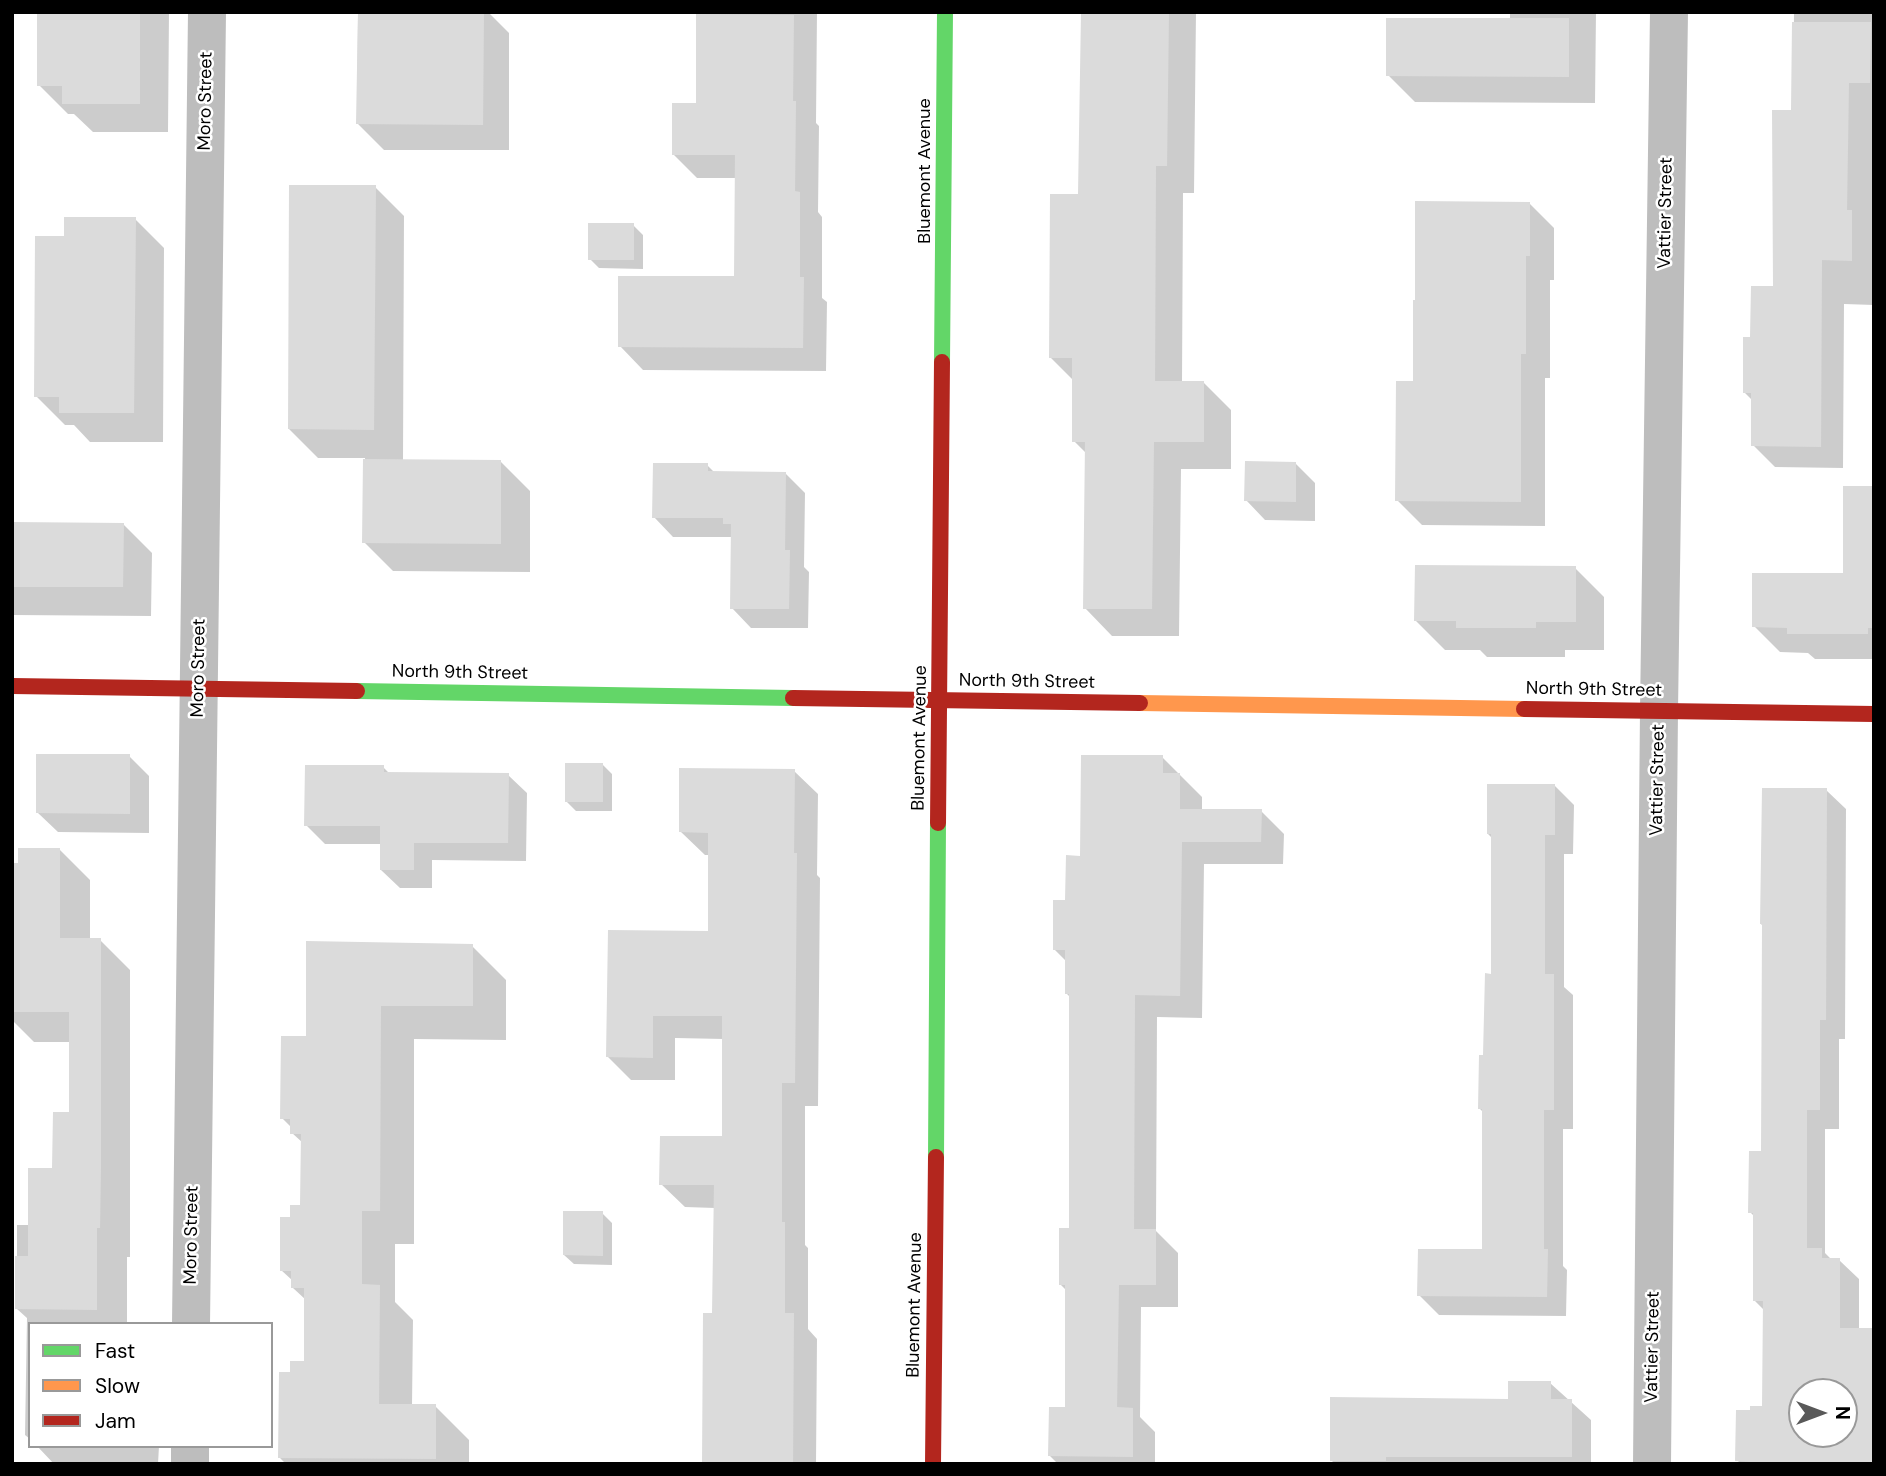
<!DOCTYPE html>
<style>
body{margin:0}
#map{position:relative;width:1886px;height:1476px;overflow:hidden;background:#fff;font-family:"DM Sans",sans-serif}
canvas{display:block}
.frame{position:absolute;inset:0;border:14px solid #000;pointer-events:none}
.legend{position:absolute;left:28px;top:1322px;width:245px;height:126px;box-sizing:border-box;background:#fff;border:2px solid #999;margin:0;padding:9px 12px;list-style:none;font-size:21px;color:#000}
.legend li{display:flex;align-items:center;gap:14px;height:35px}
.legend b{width:35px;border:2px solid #999}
.north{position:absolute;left:1788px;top:1378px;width:70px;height:70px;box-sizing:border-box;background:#fff;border:2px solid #999;border-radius:50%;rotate:90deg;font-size:19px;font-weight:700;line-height:28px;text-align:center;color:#000}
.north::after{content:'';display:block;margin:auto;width:24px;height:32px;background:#595959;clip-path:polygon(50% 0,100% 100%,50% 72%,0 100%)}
</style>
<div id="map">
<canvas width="1886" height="1476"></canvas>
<div class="frame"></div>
<ul class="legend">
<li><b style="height:9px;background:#63d668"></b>Fast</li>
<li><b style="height:9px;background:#ff974d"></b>Slow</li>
<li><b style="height:9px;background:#b3261e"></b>Jam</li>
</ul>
<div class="north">N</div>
</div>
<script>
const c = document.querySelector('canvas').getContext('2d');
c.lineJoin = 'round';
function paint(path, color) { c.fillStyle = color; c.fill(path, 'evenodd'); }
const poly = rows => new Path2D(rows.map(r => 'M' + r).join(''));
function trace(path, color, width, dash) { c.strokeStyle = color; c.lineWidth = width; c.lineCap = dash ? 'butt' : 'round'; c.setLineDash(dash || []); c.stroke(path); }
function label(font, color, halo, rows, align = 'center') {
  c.font = font + ' "DM Sans",sans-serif'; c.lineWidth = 5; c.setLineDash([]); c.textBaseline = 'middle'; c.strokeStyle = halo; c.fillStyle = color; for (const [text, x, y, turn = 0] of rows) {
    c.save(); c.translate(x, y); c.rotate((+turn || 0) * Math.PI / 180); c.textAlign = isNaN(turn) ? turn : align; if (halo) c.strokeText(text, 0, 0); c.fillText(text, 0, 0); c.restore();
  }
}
paint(poly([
 [39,12,169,12,168,132,93,132,74,114,68,114,39,85],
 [358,12,488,12,509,33,509,150,384,150,357,123],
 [699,12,817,12,816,123,819,126,818,212,822,217,822,298,827,302,826,371,643,370,620,346,735,278,737,178,697,178,674,155,698,105],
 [1082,12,1196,12,1194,193,1183,193,1182,383,1204,383,1231,410,1231,469,1181,469,1179,636,1112,636,1085,608,1087,454,1074,441,1074,381,1051,358,1080,196],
 [1510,12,1596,12,1595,103,1415,102,1388,75,1510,20],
 [1794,12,1874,12,1874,305,1844,304,1843,468,1775,467,1753,445,1753,401,1745,393,1752,339,1775,288,1793,112],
 [375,187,404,216,403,461,501,462,530,491,530,572,393,571,364,542,365,458,318,458,289,429],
 [1530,204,1554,228,1554,280,1550,280,1550,378,1545,378,1545,526,1422,525,1397,500,1414,383],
 [135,219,164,248,163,442,90,442,74,425,65,425,36,396,66,238],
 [633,225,643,235,643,269,599,268,590,259],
 [1296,464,1315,483,1315,521,1265,520,1246,500],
 [707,465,715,473,786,474,805,493,804,567,809,572,808,628,751,628,732,608,732,537,673,537,654,517],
 [1874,488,1874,659,1815,659,1808,653,1780,652,1754,626,1845,575],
 [12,524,123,524,152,553,151,616,12,615],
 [1575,568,1604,597,1604,650,1565,650,1565,657,1487,657,1480,650,1445,650,1416,621],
 [129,756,149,776,149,833,58,832,38,813],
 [1162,757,1202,797,1202,810,1261,811,1284,834,1283,864,1204,864,1202,1018,1157,1017,1156,1231,1178,1253,1178,1307,1141,1307,1140,1417,1155,1432,1155,1464,1058,1464,1050,1456,1067,1409,1067,1291,1060,1284,1070,1230,1070,997,1066,993,1067,962,1054,949,1082,857],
 [602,764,612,774,612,811,576,811,566,801],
 [383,767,390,774,508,775,527,793,526,861,432,860,432,888,400,888,381,870,381,844,325,844,306,825],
 [794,771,818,794,817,875,820,878,818,1106,805,1106,805,1245,808,1248,808,1329,817,1339,816,1464,704,1464,714,1315,715,1208,685,1207,661,1184,724,1137,724,1039,675,1038,675,1080,631,1080,607,1056,710,933,710,855,705,855,681,832],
 [1555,786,1574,805,1573,854,1564,854,1564,987,1573,995,1573,1129,1563,1129,1563,1266,1567,1270,1566,1316,1439,1315,1419,1295,1484,1251,1484,1113,1480,1109,1492,975,1492,838,1488,834],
 [1826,790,1846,809,1845,1039,1839,1039,1839,1129,1825,1129,1825,1253,1832,1260,1839,1260,1859,1279,1859,1330,1874,1464,1741,1464,1737,1460,1752,1411,1764,1408,1765,1311,1755,1301,1755,1217,1750,1212,1763,1153,1763,926,1761,924],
 [1802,1392,1844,1392,1844,1434,1802,1434],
 [60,850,90,880,90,940,100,940,130,970,130,1257,127,1257,127,1324,30,1324,30,1439,25,1435,27,1318,17,1309,17,1225,30,1225,53,1169,71,1114,71,1042,34,1042,12,1020,12,865,20,865],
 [472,946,506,980,506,1040,414,1039,414,1244,395,1244,395,1302,413,1320,412,1406,435,1406,469,1440,469,1464,286,1464,280,1458,292,1374,306,1362,306,1300,293,1288,293,1281,281,1270,291,1219,302,1206,303,1143,292,1133,292,1128,282,1118,308,1038],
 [602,1213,612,1223,612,1265,574,1264,564,1255],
 [1550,1383,1591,1420,1591,1464,1335,1464,1332,1461,1510,1400],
 [37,1446,159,1446,158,1464,54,1464]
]), '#0003');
paint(poly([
 [37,12,140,12,140,104,62,104,62,86,37,86],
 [358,12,484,12,483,125,356,124],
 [1081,12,1169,12,1167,166,1156,166,1155,381,1204,381,1204,442,1154,442,1152,609,1083,609,1085,442,1072,442,1072,358,1049,358,1050,194,1078,194],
 [696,14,794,15,793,101,796,101,795,191,800,192,800,277,804,277,803,348,618,347,618,276,734,276,735,155,672,155,672,103,696,103],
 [1386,18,1569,18,1569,77,1386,76],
 [1792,22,1871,22,1870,83,1849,83,1847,210,1852,210,1852,261,1822,260,1821,447,1751,446,1751,393,1743,393,1743,337,1750,337,1751,286,1773,286,1772,110,1791,110],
 [289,185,376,185,374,430,288,429],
 [1415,201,1530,202,1530,256,1526,256,1526,354,1521,354,1521,502,1395,501,1396,381,1413,381,1413,300,1415,300],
 [64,217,136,217,134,413,59,413,59,397,34,397,35,236,64,236],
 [588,223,634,223,634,260,588,260],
 [363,459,501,460,501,544,362,543],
 [1245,461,1296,462,1296,502,1244,501],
 [653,463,708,463,708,471,786,472,785,550,790,550,789,609,730,609,731,524,723,524,723,518,652,518],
 [1843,486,1874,486,1874,628,1868,628,1868,634,1787,634,1787,628,1752,627,1752,573,1843,573],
 [12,522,124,523,123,587,12,587],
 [1415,565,1576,566,1576,622,1536,622,1536,628,1456,628,1456,621,1414,621],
 [36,754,130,754,130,814,36,813],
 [1081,755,1163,755,1163,773,1180,773,1180,809,1262,809,1261,842,1182,842,1180,996,1135,995,1134,1229,1156,1229,1156,1285,1119,1285,1117,1407,1133,1408,1133,1457,1048,1456,1049,1407,1065,1407,1065,1285,1059,1285,1059,1228,1069,1228,1069,994,1065,994,1065,950,1053,950,1053,900,1065,900,1066,855,1080,856],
 [565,763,603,763,603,802,565,802],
 [305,765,384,765,384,772,509,773,508,843,414,843,414,870,380,870,380,826,304,826],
 [679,768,795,769,794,853,797,853,795,1083,782,1083,782,1222,785,1222,785,1313,794,1313,793,1464,702,1464,703,1313,712,1313,714,1185,659,1185,660,1136,722,1136,722,1016,653,1016,653,1058,606,1057,608,930,708,931,708,833,679,832],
 [1487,784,1555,784,1555,835,1545,835,1545,974,1554,974,1554,1110,1544,1110,1544,1249,1548,1249,1547,1297,1417,1296,1418,1249,1482,1249,1482,1109,1478,1109,1479,1055,1483,1055,1485,973,1491,974,1491,834,1487,834],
 [1762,788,1827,788,1826,1020,1820,1020,1820,1110,1807,1110,1807,1248,1822,1248,1822,1258,1840,1258,1840,1328,1874,1328,1874,1464,1782,1464,1735,1461,1736,1410,1750,1410,1750,1406,1762,1406,1763,1301,1753,1301,1753,1213,1748,1213,1749,1151,1761,1151,1762,924,1760,924],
 [1802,1392,1844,1392,1844,1434,1802,1434],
 [18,848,60,848,60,938,101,938,101,1168,100,1228,97,1228,97,1310,15,1309,15,1256,28,1256,28,1168,52,1168,53,1112,69,1112,69,1012,12,1012,12,863,18,863],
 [306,941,473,944,473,1006,381,1006,380,1211,362,1211,362,1284,380,1285,379,1404,436,1404,436,1459,278,1458,279,1372,290,1372,290,1361,304,1361,304,1288,291,1288,291,1271,280,1271,280,1217,290,1217,290,1205,300,1205,301,1134,290,1134,290,1119,280,1119,281,1036,306,1036],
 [563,1211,603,1211,603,1256,563,1255],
 [1508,1381,1551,1381,1551,1399,1572,1399,1572,1457,1386,1457,1386,1461,1330,1461,1330,1397,1508,1399]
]), '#dbdbdb');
trace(poly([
 [191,1324,207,12],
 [190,1464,190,1446],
 [1652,1464,1659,710,1669,12]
]), '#bdbdbd', 38);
trace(poly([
 [942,362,945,12],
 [357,691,793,698],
 [936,1157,938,823]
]), '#63d668', 16);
trace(poly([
 [1140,703,1524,709]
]), '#ff974d', 16);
trace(poly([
 [12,686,357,691],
 [793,698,1140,703],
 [1524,709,1874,714],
 [938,823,942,362],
 [933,1464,936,1157]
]), '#b3261e', 16);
label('18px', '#000', '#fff', [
 ["Moro Street",206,101,-89],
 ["Bluemont Avenue",925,171,-90],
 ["Vattier Street",1666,213,-89],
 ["Moro Street",199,668,-89],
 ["North 9th Street",460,673,1],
 ["North 9th Street",1027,682,1],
 ["North 9th Street",1594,690,1],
 ["Bluemont Avenue",920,738,-89],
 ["Vattier Street",1658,780,-89],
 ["Moro Street",192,1235,-89],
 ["Bluemont Avenue",915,1305,-89],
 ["Vattier Street",1653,1347,-89]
]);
</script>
